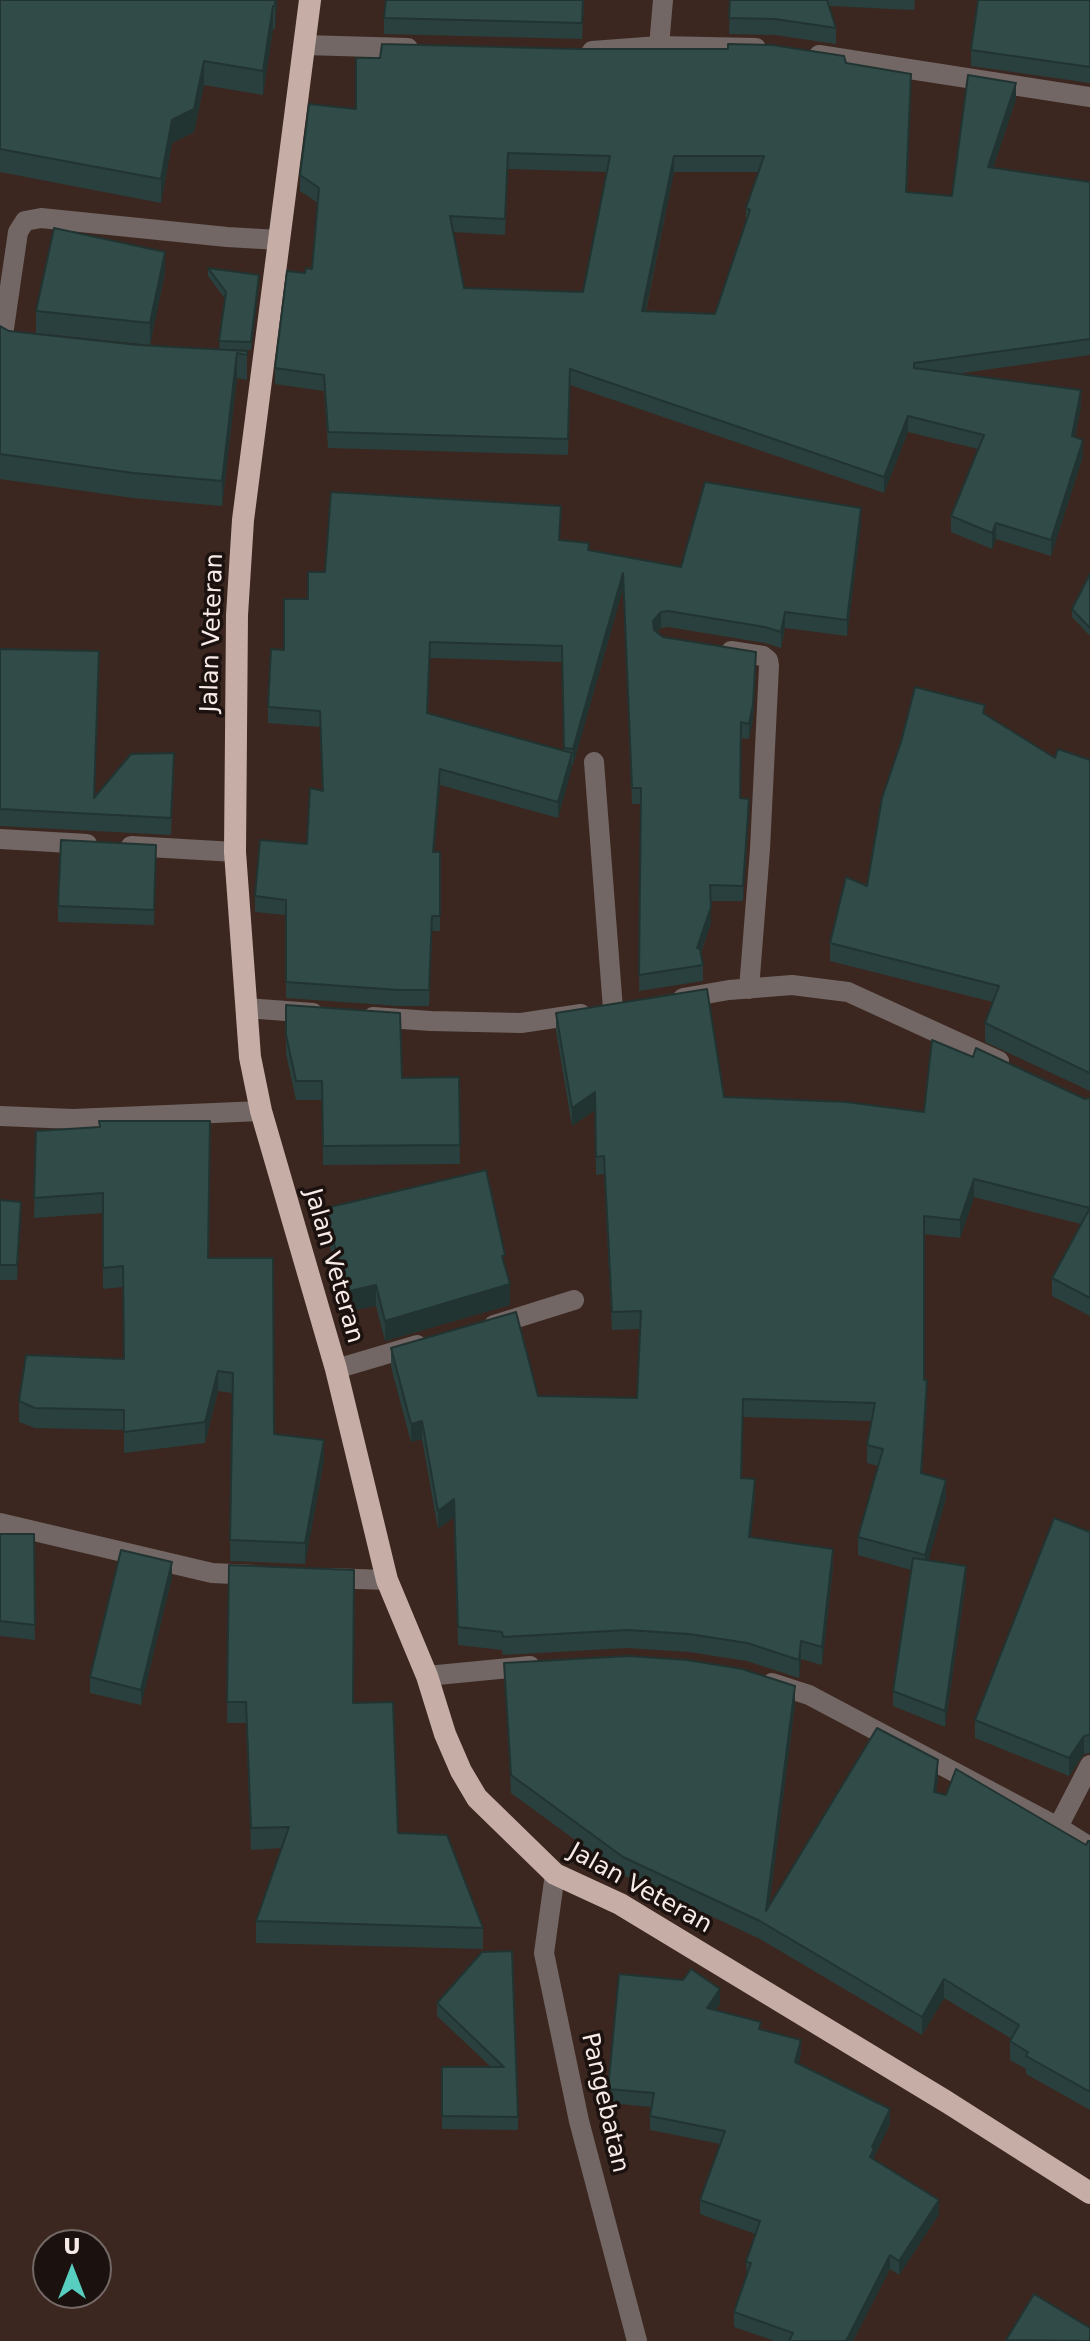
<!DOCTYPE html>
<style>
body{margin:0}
#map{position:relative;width:1090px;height:2341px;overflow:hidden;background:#3b2720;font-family:"DejaVu Sans",sans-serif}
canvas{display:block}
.north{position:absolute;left:32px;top:2229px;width:80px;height:80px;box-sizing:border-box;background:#1b120f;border:2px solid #736865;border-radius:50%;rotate:0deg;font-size:22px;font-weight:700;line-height:32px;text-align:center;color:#f8eae6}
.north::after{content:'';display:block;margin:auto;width:28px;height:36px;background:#58cec0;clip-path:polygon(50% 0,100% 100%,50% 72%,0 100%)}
</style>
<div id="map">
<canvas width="1090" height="2341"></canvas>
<div class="north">U</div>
</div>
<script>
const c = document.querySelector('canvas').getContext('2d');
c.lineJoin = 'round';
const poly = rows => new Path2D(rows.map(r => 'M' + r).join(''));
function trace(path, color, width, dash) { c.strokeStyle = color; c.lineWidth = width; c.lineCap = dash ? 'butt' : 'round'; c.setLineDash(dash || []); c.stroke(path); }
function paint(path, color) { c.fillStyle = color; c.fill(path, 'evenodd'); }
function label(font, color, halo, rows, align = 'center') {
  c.font = font + ' "DejaVu Sans",sans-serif'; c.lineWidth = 7; c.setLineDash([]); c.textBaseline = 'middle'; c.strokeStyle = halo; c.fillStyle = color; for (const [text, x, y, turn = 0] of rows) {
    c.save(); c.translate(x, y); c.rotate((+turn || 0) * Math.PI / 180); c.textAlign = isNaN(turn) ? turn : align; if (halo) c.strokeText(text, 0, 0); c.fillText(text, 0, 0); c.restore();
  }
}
trace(poly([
 [19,344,10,343,3,335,18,232,25,221,41,218,227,237,279,240],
 [594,762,613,1009]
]), '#726764', 20);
trace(poly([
 [304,45,408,48],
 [659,46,663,0],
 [592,51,659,46,756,48],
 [819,55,1090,97],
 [731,651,763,656,768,660,769,666,760,849,749,989],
 [0,839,87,844],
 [131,846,235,852],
 [683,998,729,990,792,985,848,992,999,1061],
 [246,1008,313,1013],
 [373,1017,431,1021,521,1023,581,1014],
 [0,1116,73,1119,261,1111],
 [494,1325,574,1300],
 [336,1369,417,1345],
 [0,1523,212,1573,255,1575],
 [327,1578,387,1580],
 [427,1676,530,1666],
 [772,1683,809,1695,1058,1827,1090,1847],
 [1058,1827,1090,1765]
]), '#726764', 20);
trace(poly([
 [555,1874,544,1953,579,2121,637,2341]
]), '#726764', 20);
trace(poly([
 [310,0,243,520,237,615,235,852,250,1057,261,1111,336,1369,387,1580,427,1676,445,1734,461,1771,477,1798,555,1874,620,1904,947,2102,1090,2193]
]), '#c6aea6', 22);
paint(poly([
 [0,0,277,0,275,29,273,29,263,95,204,85,194,132,172,143,161,203,0,172],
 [584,0,582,39,384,34,384,18],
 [730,0,915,0,914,10,829,6,836,28,836,44,775,35,729,34],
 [1090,0,1090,83,971,66,971,50],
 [846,63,911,90,907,192,952,196,1016,99,993,168,1090,182,1090,355,956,374,1081,406,1075,437,1083,456,1051,556,996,539,992,549,951,532,951,516,978,449,908,432,884,493,570,385,568,455,328,448,324,391,275,384,275,368,305,273,312,269,318,203,300,191,300,175,356,109],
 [508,169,607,172,583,292,464,288,453,232,505,235],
 [674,172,758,172,746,208,746,222,715,314,646,311],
 [208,268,259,283,251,350,219,349,225,299,208,276],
 [165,273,150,345,36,333,36,311],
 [0,326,9,331,138,345,247,351,247,380,237,378,222,506,133,498,0,479],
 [861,524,847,636,785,628,781,648,765,643,668,627,661,628,657,632,663,637,756,668,753,719,749,739,741,738,740,798,749,814,743,901,710,901,711,923,701,953,703,965,703,981,639,991,641,804,632,804,623,589,573,765,572,765,558,818,440,785,434,852,440,852,440,931,432,931,429,1006,399,1006,286,998,286,915,255,912,255,896,307,844,322,790,320,727,268,723,268,707,284,650,308,599,325,572,560,540,589,550,681,567],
 [430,658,562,662,564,750,428,713],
 [1090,574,1090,636,1072,617,1072,609],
 [0,649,94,797,174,770,171,835,0,826],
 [985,715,1055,758,1090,760,1090,1091,985,1042,985,1023,993,1002,830,961,830,943],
 [156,861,154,925,58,922,58,906],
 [286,1005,402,1078,459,1077,460,1164,323,1165,322,1100,296,1100,286,1054],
 [556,1013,724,1097,924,1112,973,1057,1085,1099,1090,1098,1090,1316,1052,1296,1052,1278,1081,1224,974,1197,960,1238,924,1234,924,1380,927,1398,922,1473,946,1498,928,1560,966,1581,945,1727,893,1706,893,1691,911,1570,858,1555,858,1537,878,1466,867,1463,867,1445,872,1421,743,1417,742,1478,755,1497,750,1537,833,1567,822,1665,801,1659,799,1678,747,1661,689,1652,627,1648,503,1655,502,1650,458,1645,454,1517,438,1529,422,1439,411,1442,391,1367,391,1348,538,1396,637,1398,641,1329,612,1330,604,1174,596,1175,595,1110,572,1126,556,1031],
 [36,1131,209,1258,274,1434,324,1460,305,1564,230,1561,232,1393,218,1391,205,1443,124,1453,124,1430,35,1428,19,1422,19,1401,123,1359,123,1287,103,1289,103,1213,34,1218],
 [0,1200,21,1217,17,1280,0,1280],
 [326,1208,505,1266,510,1305,385,1341,376,1306,345,1312,326,1228],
 [1090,1532,1090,1753,1084,1754,1069,1776,975,1738,975,1720],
 [0,1534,34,1534,35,1640,0,1636],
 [229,1565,353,1703,398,1833,483,1928,483,1949,256,1943,256,1921,282,1848,251,1850,246,1723,227,1723],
 [172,1577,141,1705,90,1693,90,1677],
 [504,1663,795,1704,769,1906,938,1778,936,1792,1086,1845,1090,1841,1090,2110,1026,2074,1026,2069,1010,2060,1010,2041,1012,2039,944,1998,922,2035,760,1939,623,1875,511,1793],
 [482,1952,518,2117,518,2130,442,2129,442,2067,491,2067,437,2016,437,2003],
 [720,2004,715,2010,761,2029,801,2054,798,2064,890,2124,874,2157,874,2160,939,2214,899,2275,890,2269,853,2341,775,2341,734,2327,734,2312,747,2276,746,2262,755,2234,700,2214,700,2200,720,2144,650,2130,650,2116,651,2107,608,2103,608,2089]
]), '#29403e');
paint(poly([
 [275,0,277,0,275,29],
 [273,6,273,29,263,95,263,71],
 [204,61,204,85,194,132,172,143,161,203,161,179,172,120],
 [1016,83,1016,99,988,183,988,167],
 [674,156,674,172,642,327,642,311],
 [165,252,165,273,150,345,150,323],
 [259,275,259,283,251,350,251,342],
 [237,353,237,378,222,506,222,481],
 [1081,390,1081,406,1072,452,1072,436],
 [908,416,908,432,884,493,884,477],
 [1083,440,1083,456,1051,556,1051,540],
 [861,508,861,524,847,636,847,620],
 [996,523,996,539,992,549,992,533],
 [623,573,623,589,573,765,573,749],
 [661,612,661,628,653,637,653,621],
 [785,612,785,628,781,648,781,632],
 [756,652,753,719,749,739,749,724],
 [572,753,572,768,558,818,558,802],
 [440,769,440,785,433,868,433,852],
 [749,799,749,814,743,901,743,886],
 [711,907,711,923,697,963,697,948],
 [595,1092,595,1110,572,1126,572,1108],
 [974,1179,974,1197,960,1238,960,1220],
 [21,1202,21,1217,17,1280,17,1265],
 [510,1284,510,1305,385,1341,385,1321],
 [376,1285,376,1306,345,1312,345,1292],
 [218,1371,218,1391,205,1443,205,1422],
 [927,1380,927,1398,921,1491,921,1473],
 [422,1421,422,1439,411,1442,411,1424],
 [324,1440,324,1460,305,1564,305,1543],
 [755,1479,755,1497,749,1555,749,1537],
 [946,1480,946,1498,925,1574,925,1555],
 [454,1499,454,1517,438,1529,438,1511],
 [833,1549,833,1567,822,1665,822,1647],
 [172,1562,172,1577,141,1705,141,1690],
 [966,1566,966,1581,945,1727,945,1711],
 [801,1641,801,1659,799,1678,799,1660],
 [795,1686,795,1704,767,1925,766,1911],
 [1084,1736,1084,1754,1069,1776,1069,1758],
 [938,1760,938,1778,934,1810,934,1792],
 [944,1979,944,1998,922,2035,922,2017],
 [720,1989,720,2004,707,2022,707,2008],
 [801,2040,801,2054,795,2076,795,2062],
 [890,2109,890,2124,874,2157,874,2163,870,2157,872,2147],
 [939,2200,939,2214,899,2275,899,2261],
 [890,2255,890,2269,853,2341,846,2341]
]), '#223432');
const building = poly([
 [0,0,275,0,275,6,273,6,263,71,204,61,194,109,172,120,161,179,0,149,0,0],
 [386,0,583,0,582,23,384,18,386,0],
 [730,0,827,0,836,28,775,19,729,18,730,0],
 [978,0,1090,0,1090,67,971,50,978,0],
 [382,44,580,49,728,49,728,44,772,45,844,56,846,63,911,74,906,192,952,196,968,75,1016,83,988,167,1090,182,1090,339,914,363,914,368,1081,390,1072,436,1083,440,1051,540,996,523,992,533,951,516,984,435,908,416,884,477,570,369,568,439,328,432,324,375,275,368,287,271,305,273,306,268,312,269,319,188,300,175,309,104,356,109,356,58,380,58,382,44],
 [508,153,610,156,583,292,464,288,450,216,505,219,508,153],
 [674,156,764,156,746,208,750,210,715,314,642,311,674,156],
 [54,228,165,252,150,323,36,311,54,228],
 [208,268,259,275,251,342,219,341,226,292,208,268],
 [0,326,9,331,138,345,247,351,247,355,237,353,222,481,133,473,0,454,0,326],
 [705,482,861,508,847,620,785,612,781,632,765,627,668,611,661,612,653,621,654,630,663,637,756,652,753,704,749,724,741,722,740,798,749,799,743,886,710,885,711,907,697,948,700,949,703,965,639,975,641,788,632,788,623,573,573,749,564,748,562,646,430,642,427,713,572,753,558,802,440,769,433,852,440,852,440,916,432,916,429,990,399,990,286,982,286,900,255,896,260,840,307,844,310,788,323,791,320,711,268,707,271,649,284,650,284,599,308,599,308,572,325,572,331,492,561,506,559,540,589,543,588,550,681,567,705,482],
 [1090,574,1090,628,1072,609,1090,574],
 [0,649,99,651,94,798,131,754,174,753,171,818,0,809,0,649],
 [915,687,985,705,983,713,1055,758,1058,749,1090,760,1090,1073,985,1023,999,986,830,943,846,877,867,886,882,798,901,742,915,687],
 [61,840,156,845,154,910,58,906,61,840],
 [707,989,724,1097,846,1102,924,1112,932,1040,973,1057,976,1048,1085,1099,1090,1098,1090,1298,1052,1278,1090,1208,974,1179,960,1220,924,1216,924,1380,927,1380,921,1473,946,1480,925,1555,858,1537,883,1449,867,1445,875,1403,743,1399,741,1478,755,1479,749,1537,833,1549,822,1647,801,1641,799,1660,747,1643,689,1634,627,1630,503,1637,502,1632,458,1627,454,1499,438,1511,422,1421,411,1424,391,1348,516,1312,538,1396,637,1398,641,1311,612,1312,604,1156,596,1157,595,1092,572,1108,556,1013,707,989],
 [286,1005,400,1013,402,1078,459,1077,460,1145,323,1146,322,1081,296,1081,286,1035,286,1005],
 [99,1121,210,1121,208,1258,273,1258,274,1434,324,1440,305,1543,230,1540,233,1373,218,1371,205,1422,124,1432,124,1410,35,1408,19,1401,26,1355,124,1359,123,1266,103,1268,103,1193,34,1198,36,1131,100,1127,99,1121],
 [486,1170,505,1255,502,1256,510,1284,385,1321,376,1285,345,1292,326,1208,486,1170],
 [0,1200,21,1202,17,1265,0,1265,0,1200],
 [1054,1518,1090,1532,1090,1735,1084,1736,1069,1758,975,1720,1054,1518],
 [0,1534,34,1534,35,1625,0,1621,0,1534],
 [121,1550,172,1562,141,1690,90,1677,121,1550],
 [913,1558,966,1566,945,1711,893,1691,913,1558],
 [229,1565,354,1570,353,1703,393,1702,398,1833,447,1835,483,1928,256,1921,289,1827,251,1828,246,1702,227,1702,229,1565],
 [628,1656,687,1660,742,1669,795,1686,766,1911,877,1728,938,1760,934,1792,946,1795,956,1769,1086,1845,1088,1841,1090,1841,1090,2092,1026,2056,1028,2052,1010,2041,1019,2025,944,1979,922,2017,760,1921,623,1857,511,1775,504,1663,628,1656],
 [512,1951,518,2117,442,2116,442,2067,504,2067,437,2003,482,1952,512,1951],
 [691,1969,720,1989,707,2008,761,2022,759,2029,801,2040,795,2062,890,2109,872,2147,874,2149,870,2157,939,2200,899,2261,890,2255,846,2341,789,2341,793,2333,734,2312,751,2263,746,2262,760,2221,700,2200,725,2131,650,2116,654,2093,608,2089,619,1974,683,1980,691,1969],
 [1034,2294,1090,2328,1090,2341,1006,2340,1034,2294]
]);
paint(building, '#304b48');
trace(building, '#223432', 2);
label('24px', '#f8eae6', '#1b120f', [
 ["Jalan Veteran",213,633,-88],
 ["Jalan Veteran",333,1266,74],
 ["Jalan Veteran",640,1889,29],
 ["Pangebatan",604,2103,77]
]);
</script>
